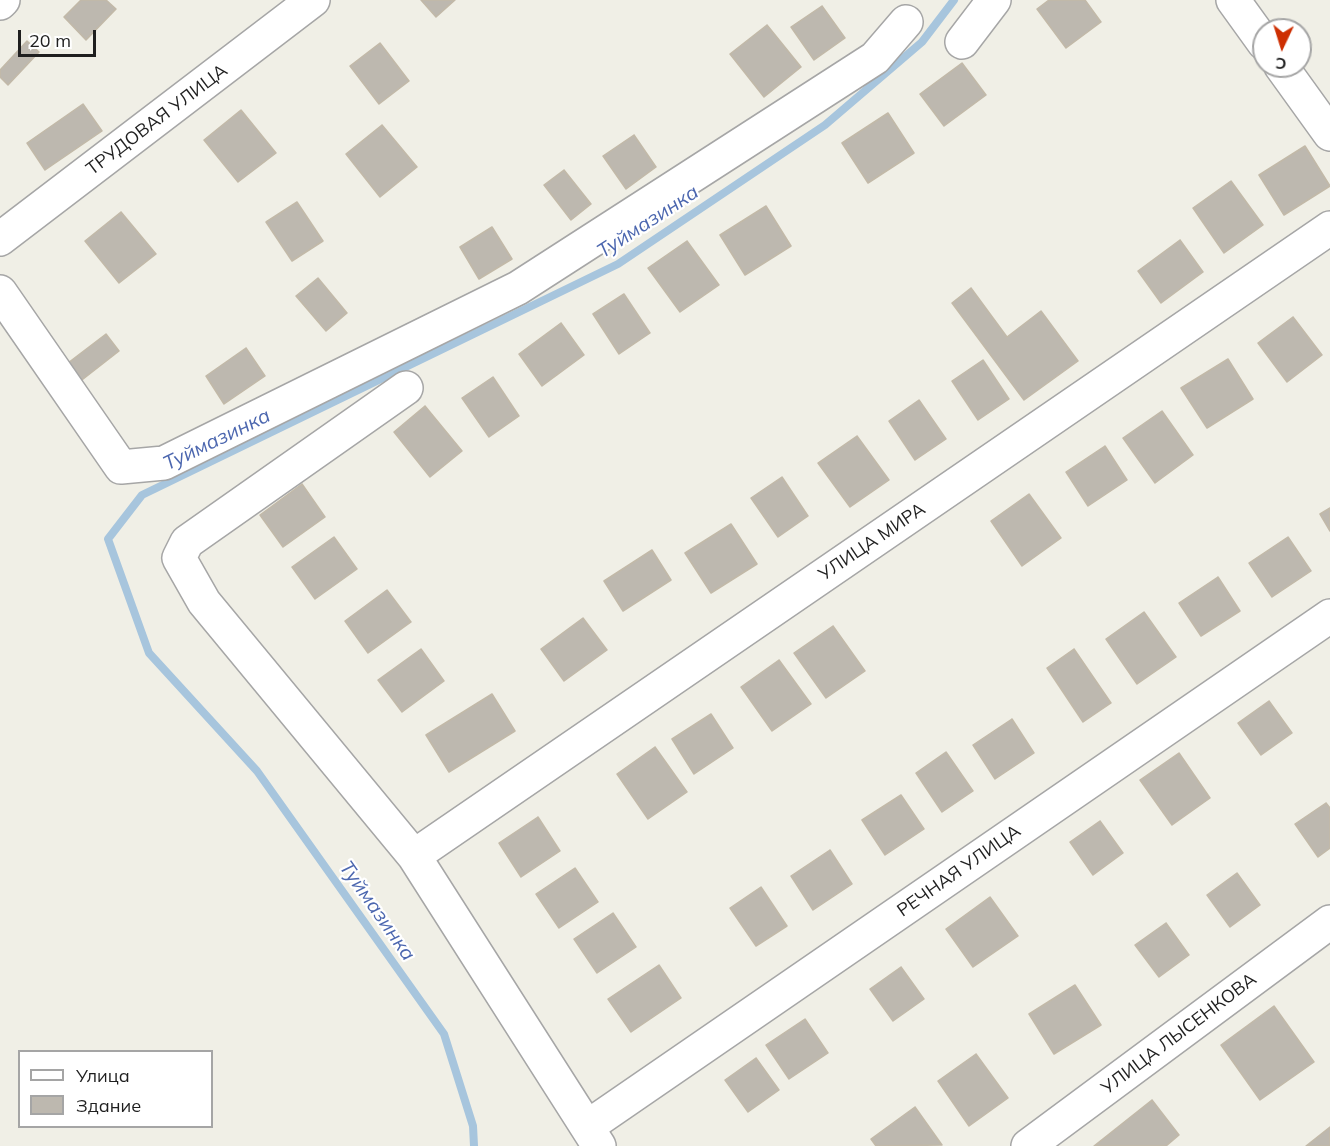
<!DOCTYPE html>
<meta charset="utf-8">
<style>
body{margin:0}
#map{position:relative;width:1330px;height:1146px;overflow:hidden;background:#f0efe6;font-family:Mulish,sans-serif}
canvas{display:block}
.legend{position:absolute;left:18px;top:1050px;width:195px;height:78px;box-sizing:border-box;background:#fff;border:2px solid #a5a5a5;margin:0;padding:8px 10px;list-style:none;font-size:18px;color:#1f1f1f}
.legend li{display:flex;align-items:center;gap:12px;height:30px}
.legend b{width:30px;border:2px solid #a5a5a5}
.north{position:absolute;left:1252px;top:18px;width:60px;height:60px;box-sizing:border-box;background:#fff;border:2px solid #a5a5a5;border-radius:50%;rotate:184deg;font-size:16px;font-weight:700;line-height:24px;text-align:center;color:#1f1f1f}
.north::after{content:'';display:block;margin:auto;width:21px;height:27px;background:#cd2f02;clip-path:polygon(50% 0,100% 100%,50% 72%,0 100%)}
.scale{position:absolute;left:18px;top:30px;width:78px;height:27px;box-sizing:border-box;border:3px solid #1f1f1f;border-top:0;padding-left:8px;font-size:18px;line-height:21px;white-space:nowrap;color:#1f1f1f;-webkit-text-stroke:4px #fff;paint-order:stroke}
</style>
<div id="map">
<canvas width="1330" height="1146"></canvas>
<ul class="legend">
<li><b style="height:8px;background:#fff"></b>Улица</li>
<li><b style="height:16px;background:#bdb8af"></b>Здание</li>
</ul>
<div class="north">С</div>
<div class="scale">20 m</div>
</div>
<script>
const c = document.querySelector('canvas').getContext('2d');
c.lineJoin = 'round';
const poly = rows => new Path2D(rows.map(r => 'M' + r).join(''));
function trace(path, color, width, dash) { c.strokeStyle = color; c.lineWidth = width; c.lineCap = dash ? 'butt' : 'round'; c.setLineDash(dash || []); c.stroke(path); }
function paint(path, color) { c.fillStyle = color; c.fill(path, 'evenodd'); }
function label(font, color, halo, rows, align = 'center') {
  c.font = font + ' Mulish,sans-serif'; c.lineWidth = 4.5; c.setLineDash([]); c.textBaseline = 'middle'; c.strokeStyle = halo; c.fillStyle = color; for (const [text, x, y, turn = 0] of rows) {
    c.save(); c.translate(x, y); c.rotate((+turn || 0) * Math.PI / 180); c.textAlign = isNaN(turn) ? turn : align; if (halo) c.strokeText(text, 0, 0); c.fillText(text, 0, 0); c.restore();
  }
}
trace(poly([
 [474,1146,473,1126,444,1034,257,771,149,653,108,539,142,495,618,264,825,125,922,42,954,0]
]), '#a7c5dd', 8);
const building = poly([
 [81,0,106,0,116,9,86,40,64,17,81,0],
 [421,0,455,0,436,17,421,0],
 [1049,0,1085,0,1101,22,1066,48,1037,9,1049,0],
 [822,6,845,38,814,60,791,27,822,6],
 [767,25,801,67,764,97,730,54,767,25],
 [27,41,39,52,8,85,0,77,0,70,27,41],
 [380,43,409,81,379,104,350,66,380,43],
 [962,63,986,95,944,126,920,94,962,63],
 [83,104,102,131,45,170,27,143,83,104],
 [241,110,276,153,238,182,204,140,241,110],
 [888,113,914,153,868,183,842,143,888,113],
 [382,125,417,167,380,197,346,154,382,125],
 [634,135,656,167,626,189,603,156,634,135],
 [1305,146,1330,186,1284,215,1259,175,1305,146],
 [564,170,591,204,571,220,544,185,564,170],
 [1231,181,1263,225,1224,253,1193,208,1231,181],
 [297,202,323,241,292,261,266,222,297,202],
 [766,206,791,246,745,275,720,235,766,206],
 [121,212,156,254,119,283,85,241,121,212],
 [492,227,512,259,479,279,460,247,492,227],
 [1180,240,1203,272,1161,303,1138,271,1180,240],
 [687,241,719,285,680,312,648,268,687,241],
 [318,278,347,313,326,331,296,296,318,278],
 [971,288,1007,337,1041,311,1078,361,1024,400,952,303,971,288],
 [624,294,650,333,619,354,593,314,624,294],
 [1293,317,1322,355,1287,382,1258,343,1293,317],
 [561,323,584,355,542,386,519,354,561,323],
 [106,334,119,351,78,383,64,366,106,334],
 [246,348,265,376,224,404,206,376,246,348],
 [1228,359,1253,399,1207,428,1181,388,1228,359],
 [983,360,1009,399,978,420,952,381,983,360],
 [493,377,519,416,489,437,462,398,493,377],
 [919,400,946,439,915,460,889,421,919,400],
 [425,406,462,451,430,477,394,432,425,406],
 [1162,411,1193,455,1155,483,1123,438,1162,411],
 [857,436,889,480,850,507,818,463,857,436],
 [1105,446,1127,480,1088,506,1066,472,1105,446],
 [782,477,808,516,778,537,751,498,782,477],
 [302,484,325,517,283,547,260,515,302,484],
 [1029,494,1061,538,1022,566,991,521,1029,494],
 [1330,508,1330,531,1320,514,1330,508],
 [731,524,757,564,711,593,685,553,731,524],
 [334,537,357,569,315,599,292,567,334,537],
 [1288,537,1311,571,1272,597,1249,563,1288,537],
 [652,550,671,580,623,611,604,581,652,550],
 [1218,577,1240,611,1201,636,1179,603,1218,577],
 [387,590,411,622,368,653,345,621,387,590],
 [1144,612,1176,657,1137,684,1106,639,1144,612],
 [583,618,607,650,564,681,541,649,583,618],
 [833,626,865,671,826,698,794,653,833,626],
 [421,649,444,681,402,712,378,680,421,649],
 [1074,649,1111,703,1083,722,1047,668,1074,649],
 [779,660,811,704,772,731,741,687,779,660],
 [492,694,515,731,449,772,426,735,492,694],
 [1269,701,1292,733,1261,755,1238,723,1269,701],
 [711,714,733,748,694,774,672,739,711,714],
 [1012,719,1034,753,995,779,973,745,1012,719],
 [655,747,687,792,648,819,617,774,655,747],
 [946,752,973,791,942,812,916,773,946,752],
 [1179,753,1210,798,1172,825,1140,780,1179,753],
 [901,795,924,829,885,855,862,820,901,795],
 [1326,803,1330,808,1330,848,1318,857,1295,824,1326,803],
 [538,817,560,851,521,877,499,843,538,817],
 [1100,821,1123,853,1093,875,1070,842,1100,821],
 [830,850,852,884,813,910,791,876,830,850],
 [575,868,598,902,559,928,536,894,575,868],
 [1237,873,1260,905,1230,927,1207,895,1237,873],
 [761,887,787,926,756,946,730,908,761,887],
 [990,897,1018,936,973,967,946,929,990,897],
 [613,913,636,947,597,973,574,939,613,913],
 [1166,923,1189,955,1159,977,1135,945,1166,923],
 [659,965,681,998,631,1032,608,999,659,965],
 [901,967,924,999,893,1021,870,989,901,967],
 [1075,985,1101,1025,1054,1054,1029,1014,1075,985],
 [1274,1006,1314,1062,1260,1100,1221,1045,1274,1006],
 [805,1019,828,1053,789,1079,766,1045,805,1019],
 [976,1054,1008,1098,969,1126,938,1081,976,1054],
 [756,1058,779,1090,748,1112,725,1080,756,1058],
 [1152,1100,1179,1135,1166,1146,1094,1146,1152,1100],
 [915,1107,942,1145,876,1146,871,1139,915,1107],
 [1330,1127,1330,1146,1306,1146,1330,1127]
]);
paint(building, '#bdb8af');
trace(building, '#c2b9a8', 1.5);
const minor = poly([
 [1233,0,1264,43],
 [0,3,3,0],
 [962,42,994,0],
 [1281,66,1330,134],
 [0,239,313,0],
 [0,292,121,467,164,463,518,288,875,58,906,22],
 [406,388,187,542,179,558,204,602,414,856,599,1146],
 [414,856,1330,228],
 [587,1127,1330,616],
 [1028,1146,1330,922]
]);
trace(minor, '#a6a6a6', 36);
trace(minor, '#fff', 33);
label('18px', '#1f1f1f', '#fff', [
 ["ТРУДОВАЯ УЛИЦА",157,120,-37],
 ["УЛИЦА МИРА",872,542,-34],
 ["РЕЧНАЯ УЛИЦА",959,871,-35],
 ["УЛИЦА ЛЫСЕНКОВА",1179,1034,-37]
]);
label('italic 20px', '#4c67af', '#fff', [
 ["Туймазинка",648,222,-33],
 ["Туймазинка",217,440,-26],
 ["Туймазинка",377,911,55]
]);
</script>
